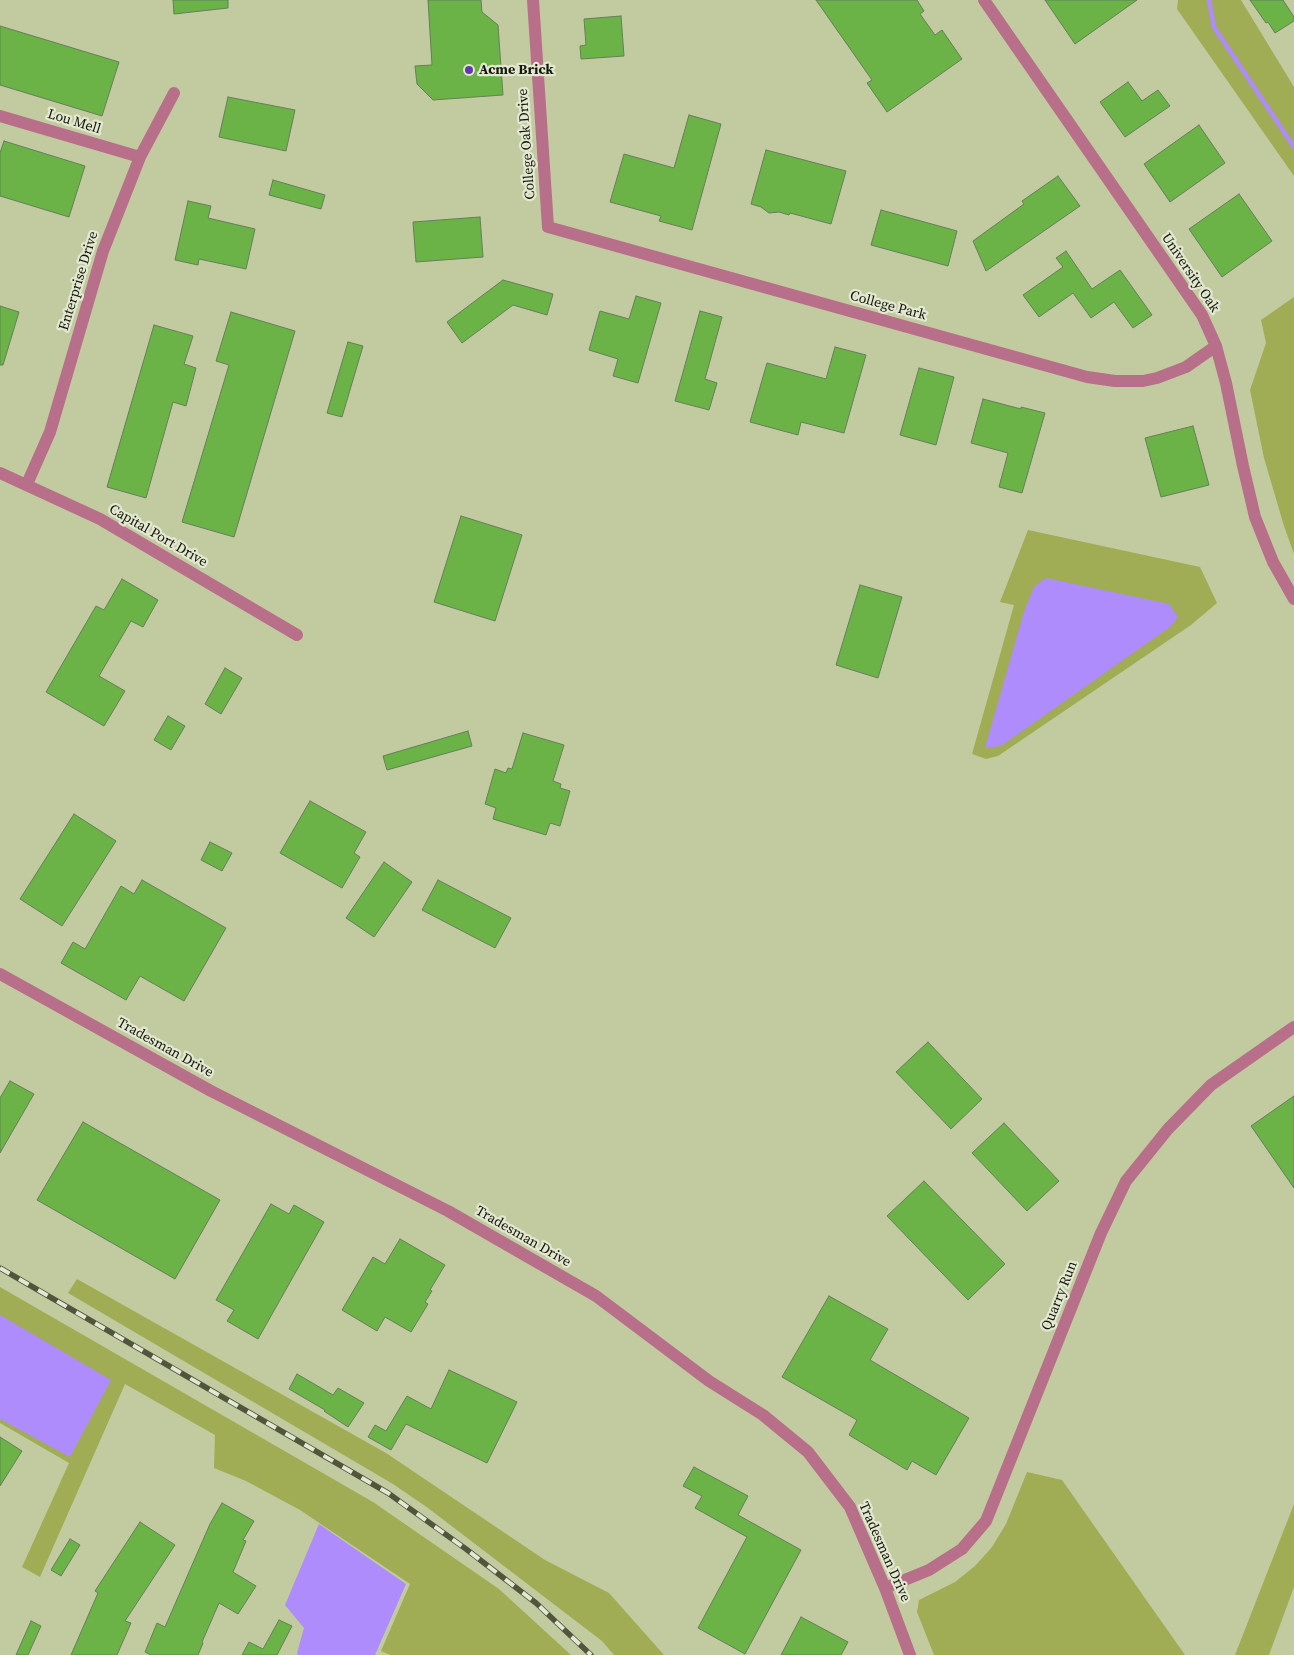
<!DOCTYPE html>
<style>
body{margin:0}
canvas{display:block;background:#c2ca9f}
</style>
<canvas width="1294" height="1655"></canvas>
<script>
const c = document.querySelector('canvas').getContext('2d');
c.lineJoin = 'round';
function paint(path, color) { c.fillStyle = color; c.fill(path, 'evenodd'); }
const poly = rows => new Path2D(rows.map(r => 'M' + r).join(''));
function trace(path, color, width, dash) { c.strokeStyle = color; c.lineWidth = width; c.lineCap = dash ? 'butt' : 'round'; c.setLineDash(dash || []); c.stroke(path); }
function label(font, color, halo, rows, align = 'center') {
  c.font = font + ' "Source Serif 4",serif'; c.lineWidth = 4.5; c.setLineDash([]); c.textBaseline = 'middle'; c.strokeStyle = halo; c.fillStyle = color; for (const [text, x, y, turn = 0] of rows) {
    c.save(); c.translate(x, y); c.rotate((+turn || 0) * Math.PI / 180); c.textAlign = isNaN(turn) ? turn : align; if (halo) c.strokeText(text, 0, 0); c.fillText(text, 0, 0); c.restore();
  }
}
paint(poly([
 [1178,0,1241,0,1294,87,1294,176,1177,9],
 [1294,297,1294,554,1284,526,1264,458,1250,390,1266,343,1261,320],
 [1028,530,1200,567,1217,603,1191,625,998,756,986,759,972,754,1014,605,1000,602],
 [77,1279,386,1453,545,1560,609,1593,664,1655,614,1655,602,1641,428,1508,393,1484,68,1293],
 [0,1287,373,1502,499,1589,571,1655,390,1655,381,1651,410,1584,300,1510,246,1481,214,1468,215,1435,125,1384,40,1577,22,1567,69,1463,0,1423],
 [1027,1472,1062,1480,1185,1655,934,1655,917,1612,919,1600,955,1582,975,1566,992,1547,1006,1524],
 [1294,1504,1294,1587,1269,1655,1235,1655]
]), '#a0ad55');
paint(poly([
 [1046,578,1169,604,1178,617,1170,627,1001,746,985,748,1024,612,1034,587],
 [0,1315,111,1380,70,1457,0,1419],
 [319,1524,406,1584,375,1655,298,1655,297,1653,304,1628,285,1605]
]), '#ae8cfb');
trace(poly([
 [1209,0,1214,27,1294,147]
]), '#ae8cfb', 4.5);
const building = poly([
 [173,0,228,0,228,8,174,14,173,0],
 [428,0,481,0,482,12,498,25,503,95,433,100,417,84,415,66,432,65,428,0],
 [816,0,917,0,924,11,920,14,935,35,942,30,962,59,887,112,867,83,872,80,816,0],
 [1045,0,1137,0,1075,44,1045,0],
 [1250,0,1283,0,1294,17,1294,21,1275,33,1268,22,1266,23,1250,0],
 [621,16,624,56,581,59,580,46,586,45,584,19,621,16],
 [0,26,119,62,102,116,0,85,0,26],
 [1128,82,1142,101,1158,90,1170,106,1125,137,1100,102,1128,82],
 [228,97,295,110,286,151,219,137,228,97],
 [689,115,721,124,692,230,659,221,661,216,610,202,624,154,674,168,689,115],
 [1199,125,1225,163,1170,202,1144,164,1199,125],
 [4,141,85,166,69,217,0,196,0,153,4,141],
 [766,150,846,171,831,224,790,213,789,215,779,212,769,213,761,207,751,204,766,150],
 [1058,176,1080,206,986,271,973,241,1024,204,1022,201,1058,176],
 [273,180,325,195,321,209,269,195,273,180],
 [1239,194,1272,241,1222,277,1189,229,1239,194],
 [188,201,211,206,208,218,255,229,246,269,199,259,198,265,175,260,188,201],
 [881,210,957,231,948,266,871,245,881,210],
 [480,217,483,257,416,262,413,222,480,217],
 [1066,251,1092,289,1120,270,1152,315,1133,328,1114,302,1091,318,1073,293,1039,317,1023,295,1063,267,1056,258,1066,251],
 [503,280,553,294,547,315,513,305,462,343,447,322,503,280],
 [636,296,661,303,638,383,613,376,618,359,589,350,600,311,629,319,636,296],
 [0,306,19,312,3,365,0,365,0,306],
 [700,311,722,317,705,379,717,383,709,410,675,401,700,311],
 [231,312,295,331,234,537,182,522,229,365,216,361,231,312],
 [154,325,193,336,184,364,196,368,186,406,173,402,146,498,107,487,154,325],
 [348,342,363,346,342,417,327,413,348,342],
 [835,347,866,355,844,433,801,422,798,435,750,422,767,363,826,379,835,347],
 [919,368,954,377,936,445,900,435,919,368],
 [983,399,1021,409,1021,407,1045,413,1022,493,999,487,1008,453,971,443,983,399],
 [1193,426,1209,485,1161,497,1145,438,1193,426],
 [461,516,522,535,495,621,434,602,461,516],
 [122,579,158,600,143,627,131,621,99,676,125,691,104,726,46,692,96,606,104,610,122,579],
 [860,585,902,597,878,678,836,665,860,585],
 [225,668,242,678,221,714,205,704,225,668],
 [168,716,185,726,171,750,154,740,168,716],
 [468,731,472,746,387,770,383,756,468,731],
 [523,733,564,745,553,781,561,784,560,788,570,791,560,826,550,823,546,835,493,819,496,808,485,804,495,769,506,773,508,768,512,769,523,733],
 [310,801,366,832,354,853,360,857,342,888,280,853,310,801],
 [74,814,116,841,62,926,20,899,74,814],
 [210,842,232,853,222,871,201,860,210,842],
 [384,862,412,882,374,937,346,918,384,862],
 [142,880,226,928,184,1001,140,976,126,1000,61,963,73,942,85,949,121,886,134,894,142,880],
 [438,880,511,918,495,948,422,910,438,880],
 [928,1042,982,1099,951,1129,896,1072,928,1042],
 [10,1081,34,1094,0,1153,0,1098,10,1081],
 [1294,1096,1294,1188,1251,1126,1294,1096],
 [83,1122,220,1200,175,1279,37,1200,83,1122],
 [1004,1123,1059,1181,1027,1211,972,1153,1004,1123],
 [924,1181,1005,1264,968,1300,887,1216,924,1181],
 [271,1204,289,1214,294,1205,324,1222,258,1339,227,1321,234,1310,216,1300,271,1204],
 [400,1239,445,1265,430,1290,432,1291,425,1302,428,1304,411,1332,385,1317,377,1331,342,1310,373,1257,385,1264,400,1239],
 [829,1296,888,1329,870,1360,969,1418,936,1475,912,1461,907,1470,849,1435,857,1420,782,1377,829,1296],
 [449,1370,517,1402,487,1463,406,1424,391,1450,368,1437,375,1425,386,1431,407,1396,431,1409,449,1370],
 [297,1374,333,1395,338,1388,364,1403,348,1427,324,1411,325,1410,289,1389,297,1374],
 [0,1437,22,1451,0,1486,0,1437],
 [694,1467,748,1496,738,1515,801,1550,745,1654,698,1628,747,1537,695,1508,702,1496,683,1486,694,1467],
 [222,1503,254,1521,243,1540,246,1541,233,1572,256,1586,238,1614,219,1603,202,1642,203,1643,198,1655,151,1655,145,1652,157,1623,165,1627,210,1524,222,1503],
 [140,1522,175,1545,125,1621,131,1623,117,1655,71,1655,98,1593,95,1591,140,1522],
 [70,1539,80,1545,61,1576,51,1570,70,1539],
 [801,1617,848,1642,841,1655,781,1655,801,1617],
 [279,1620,292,1626,277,1655,242,1655,249,1642,263,1649,279,1620],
 [31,1621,41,1626,28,1655,16,1655,31,1621]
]);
paint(building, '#6bb346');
trace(building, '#667e5c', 1);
trace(poly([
 [533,0,548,227,1087,377,1115,381,1143,381,1157,378,1186,367,1216,346],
 [984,0,1202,315,1216,346,1226,383,1243,466,1255,517,1273,562,1294,599],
 [0,116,140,157],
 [0,473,100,519,297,635],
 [27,484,50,432,103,251,140,157,174,93],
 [0,974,211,1091,448,1211,596,1296,709,1381,763,1415,808,1452,850,1507,885,1588,910,1655],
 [885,1588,929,1570,962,1549,986,1521,1101,1233,1126,1181,1168,1129,1211,1085,1294,1027]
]), '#b86f8a', 12);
const rail = poly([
 [0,1268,388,1493,466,1549,536,1603,591,1655]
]);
trace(rail, '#50553c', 5.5);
trace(rail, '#e3e8d2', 4, [11]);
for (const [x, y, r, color] of [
 [469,70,5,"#6537ae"]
]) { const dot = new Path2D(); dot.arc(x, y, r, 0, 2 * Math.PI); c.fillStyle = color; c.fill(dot); trace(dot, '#e3e8d2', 2); }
label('bold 14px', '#151808', '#e3e8d2', [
 ["Acme Brick",479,70]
], 'left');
label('14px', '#151808', '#e3e8d2', [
 ["Lou Mell",74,122,17],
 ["College Oak Drive",527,144,-94],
 ["University Oak",1190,273,56],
 ["Enterprise Drive",79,281,-73],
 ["College Park",888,306,15],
 ["Capital Port Drive",158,536,30],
 ["Tradesman Drive",165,1048,29],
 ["Tradesman Drive",523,1237,30],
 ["Quarry Run",1060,1296,-68],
 ["Tradesman Drive",884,1552,66]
]);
</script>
